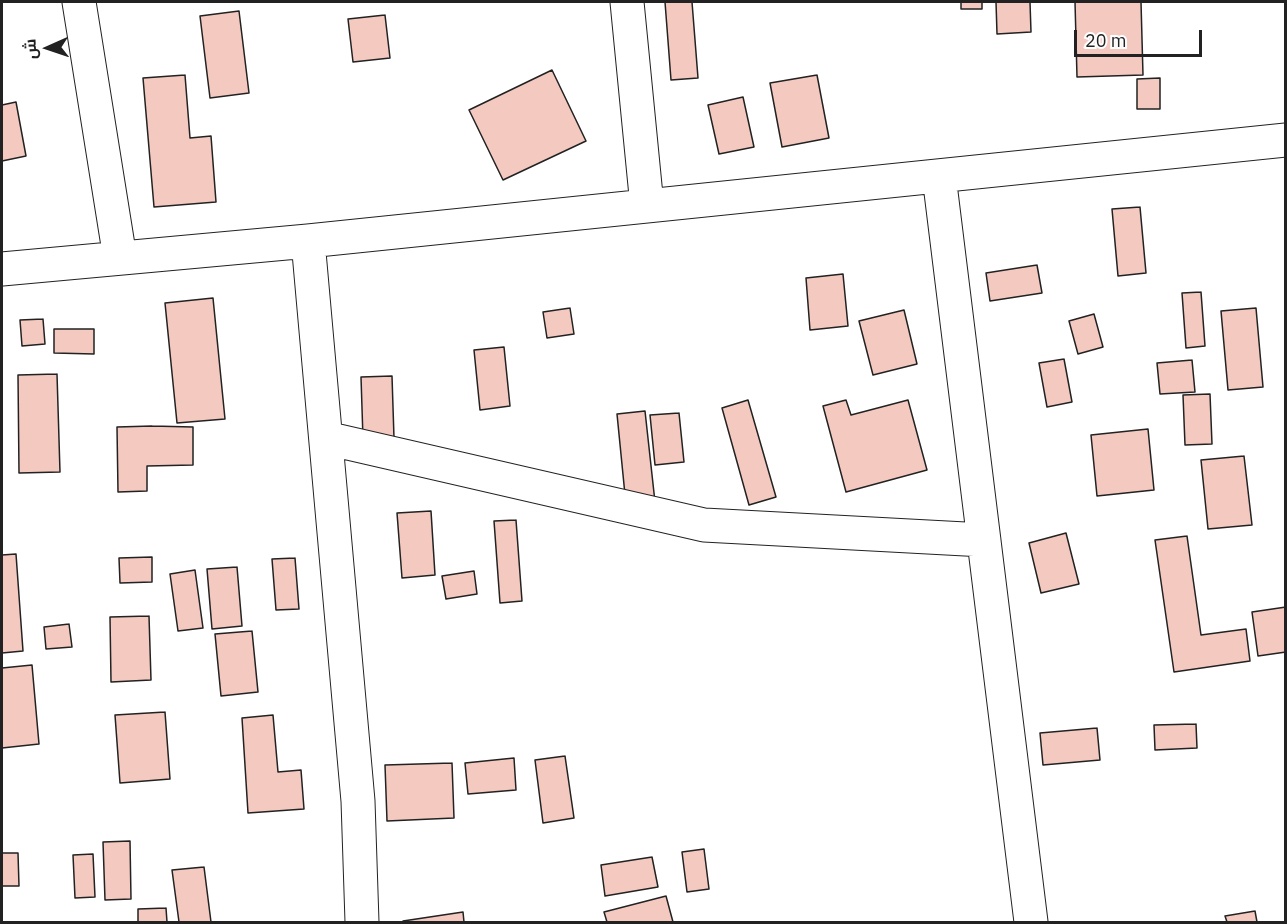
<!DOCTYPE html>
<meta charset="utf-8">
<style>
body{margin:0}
#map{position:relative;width:1287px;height:924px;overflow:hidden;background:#fff;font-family:"IBM Plex Sans",Cairo,sans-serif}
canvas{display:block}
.frame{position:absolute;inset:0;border:3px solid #222;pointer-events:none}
.north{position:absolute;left:18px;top:18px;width:60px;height:60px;-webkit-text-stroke:4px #fff;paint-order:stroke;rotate:267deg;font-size:16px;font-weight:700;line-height:24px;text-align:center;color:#222}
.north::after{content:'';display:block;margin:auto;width:21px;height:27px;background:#222;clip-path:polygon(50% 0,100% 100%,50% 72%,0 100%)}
.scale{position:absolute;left:1074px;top:30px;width:128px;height:27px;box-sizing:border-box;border:3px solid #222;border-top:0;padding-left:8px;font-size:18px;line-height:21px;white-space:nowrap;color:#222;-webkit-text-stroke:4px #fff;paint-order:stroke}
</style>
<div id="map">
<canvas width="1287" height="924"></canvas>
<div class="frame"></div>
<div class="north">ش</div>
<div class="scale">20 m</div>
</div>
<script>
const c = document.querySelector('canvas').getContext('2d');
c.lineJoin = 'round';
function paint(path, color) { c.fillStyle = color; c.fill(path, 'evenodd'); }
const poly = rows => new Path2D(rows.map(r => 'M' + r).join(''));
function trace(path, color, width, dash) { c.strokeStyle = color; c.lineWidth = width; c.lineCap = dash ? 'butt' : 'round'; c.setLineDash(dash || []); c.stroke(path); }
const building = poly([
 [665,2,692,2,698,78,671,80,665,2],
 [961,2,982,2,982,9,961,9,961,2],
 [996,2,1030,2,1031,32,997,34,996,2],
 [1075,2,1141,2,1143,75,1077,77,1075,2],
 [239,11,249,93,210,98,200,16,239,11],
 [385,15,390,58,353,62,348,19,385,15],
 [552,70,586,141,503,180,469,110,552,70],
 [185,75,190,138,211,136,216,202,154,207,143,78,185,75],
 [817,75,829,138,782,147,770,83,817,75],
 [1160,78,1160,109,1137,109,1137,79,1160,78],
 [743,97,754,147,719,154,708,105,743,97],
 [16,102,26,156,2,161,2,105,16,102],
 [1140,207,1146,273,1118,276,1112,209,1140,207],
 [1037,265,1042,293,990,301,986,273,1037,265],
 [843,274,848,326,810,330,806,278,843,274],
 [1201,292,1205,346,1186,348,1182,293,1201,292],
 [213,298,225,419,177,423,165,303,213,298],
 [570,308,574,334,547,338,543,312,570,308],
 [1256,308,1263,387,1228,390,1221,311,1256,308],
 [904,310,917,364,873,375,859,321,904,310],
 [1094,314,1103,347,1078,354,1069,321,1094,314],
 [43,319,45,344,22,346,20,320,43,319],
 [54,329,94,329,94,354,54,353,54,329],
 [504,347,510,406,480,410,474,350,504,347],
 [1064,359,1072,402,1047,407,1039,363,1064,359],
 [1192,360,1195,392,1160,394,1157,363,1192,360],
 [57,374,60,472,19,473,18,375,57,374],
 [392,376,394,438,363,439,361,377,392,376],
 [1210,394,1212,444,1185,445,1183,395,1210,394],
 [748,400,776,497,749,505,722,408,748,400],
 [846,400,851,415,908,400,927,470,846,492,823,406,846,400],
 [645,411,655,502,626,505,617,414,645,411],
 [679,413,684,462,655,465,650,415,679,413],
 [152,426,193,427,193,465,147,466,147,491,118,492,117,427,152,426],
 [1148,429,1154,490,1097,496,1091,435,1148,429],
 [1244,456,1252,525,1208,529,1201,460,1244,456],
 [431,511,435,575,402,578,397,513,431,511],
 [516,520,522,601,500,603,494,521,516,520],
 [1066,533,1079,584,1041,593,1029,543,1066,533],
 [1187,536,1201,635,1246,629,1250,661,1174,672,1155,540,1187,536],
 [16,554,23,651,2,653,2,555,16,554],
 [152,557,152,582,120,583,119,558,152,557],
 [295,558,299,609,276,610,272,559,295,558],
 [237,567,242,626,212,629,207,569,237,567],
 [195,570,203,628,178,631,170,574,195,570],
 [474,571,477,594,446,599,442,576,474,571],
 [1286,607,1286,652,1258,656,1252,612,1286,607],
 [149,616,151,680,111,682,110,617,149,616],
 [69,624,72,647,46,649,44,627,69,624],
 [252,631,258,692,221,696,215,634,252,631],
 [32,665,39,744,2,748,2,668,32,665],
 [165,712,170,779,120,783,115,715,165,712],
 [273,715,278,772,301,770,304,809,248,813,242,718,273,715],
 [1196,724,1197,748,1155,750,1154,725,1196,724],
 [1097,728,1100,760,1043,765,1040,733,1097,728],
 [565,756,574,818,543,823,535,760,565,756],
 [514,758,516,790,468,794,465,763,514,758],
 [452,763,454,818,387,821,385,765,452,763],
 [130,841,131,899,105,900,103,842,130,841],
 [704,849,709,889,687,892,682,852,704,849],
 [2,853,18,853,19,886,2,886,2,853],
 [93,854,95,897,75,898,73,855,93,854],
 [652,857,658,887,605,896,601,865,652,857],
 [204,867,211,922,179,922,172,870,204,867],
 [666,896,673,922,607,922,604,912,666,896],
 [166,908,167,922,138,922,138,909,166,908],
 [1255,911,1257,922,1227,922,1225,916,1255,911],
 [463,912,464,922,403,922,403,921,463,912]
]);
paint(building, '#f3c9c0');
trace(building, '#222', 1.5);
const minor = poly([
 [79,2,120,258],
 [627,2,647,206],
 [939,176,1031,922],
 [308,241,358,801,362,922],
 [2,269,308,241,1286,140],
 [326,438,704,525,984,540]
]);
trace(minor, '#222', 35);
trace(minor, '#fff', 33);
</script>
